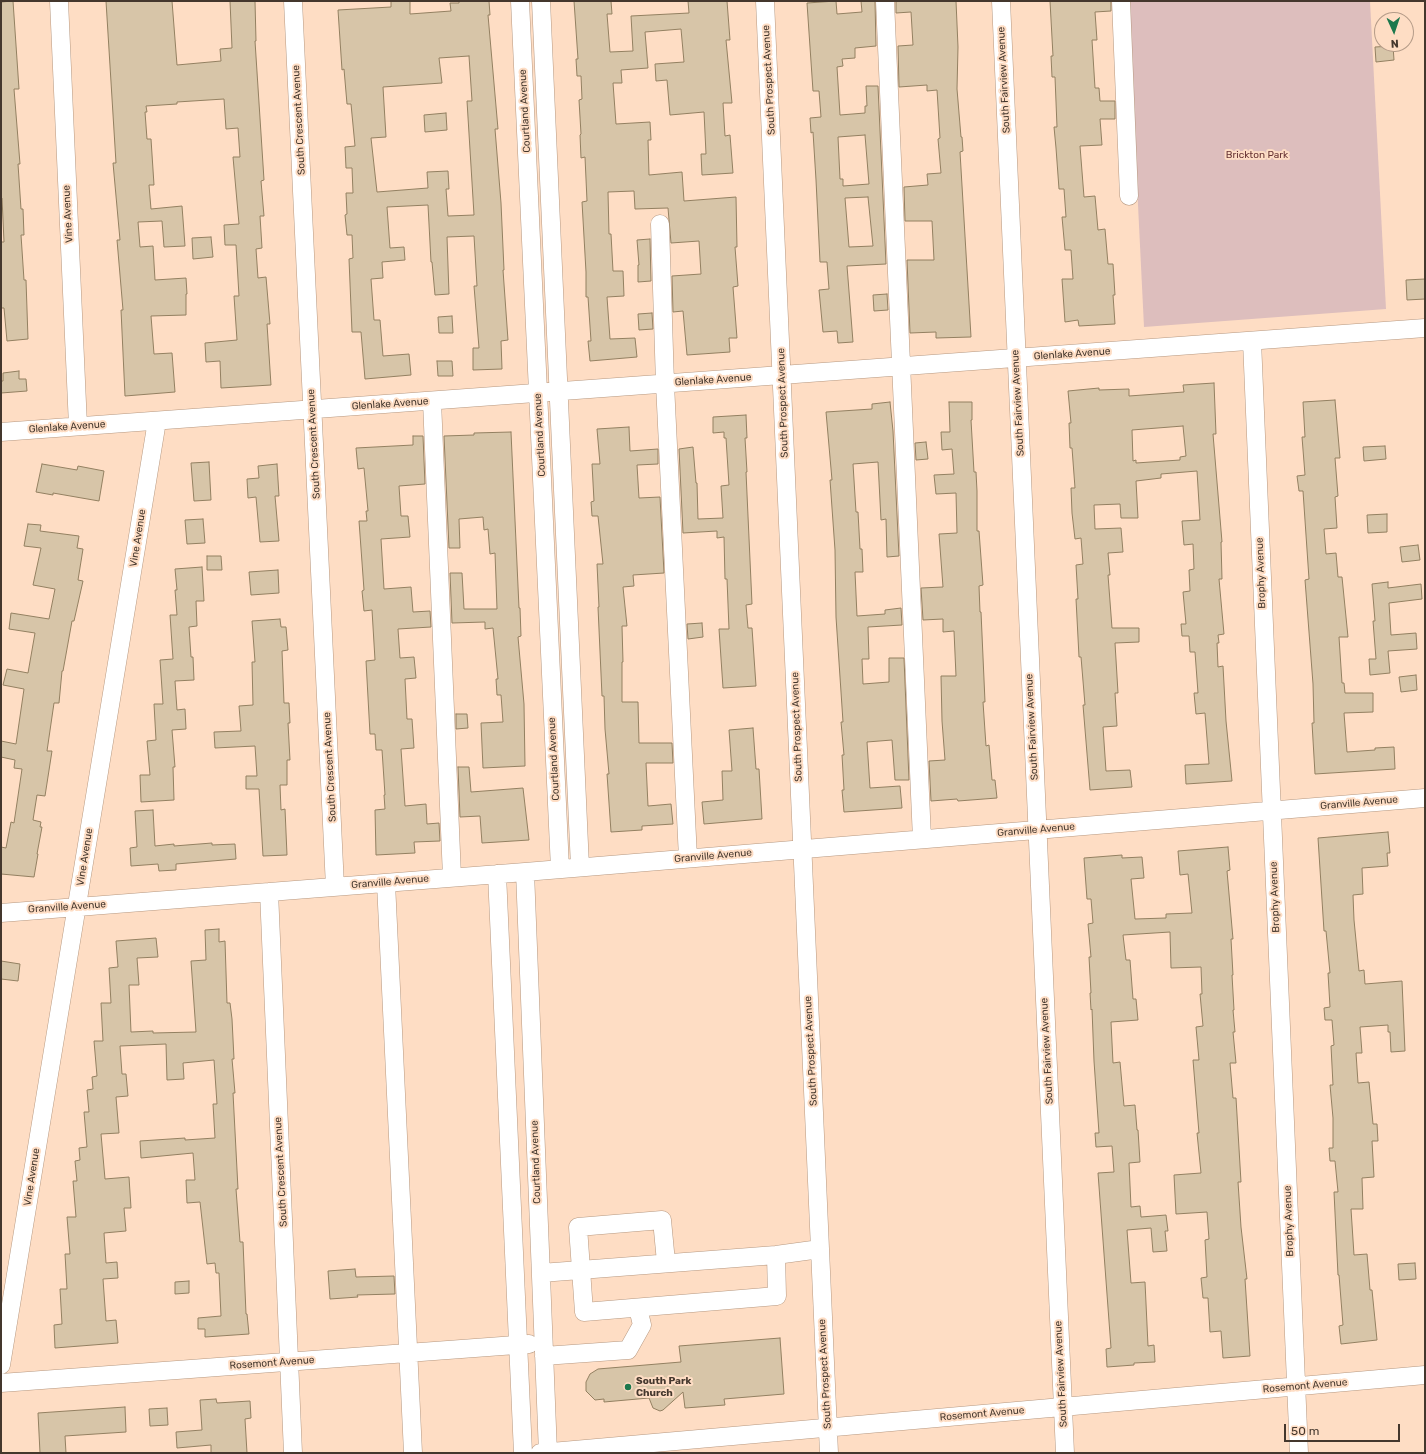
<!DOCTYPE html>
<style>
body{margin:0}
#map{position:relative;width:1426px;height:1454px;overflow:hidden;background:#feddc4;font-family:Rubik,sans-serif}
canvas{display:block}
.frame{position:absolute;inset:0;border:2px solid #44372d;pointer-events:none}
.north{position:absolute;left:1374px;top:12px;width:40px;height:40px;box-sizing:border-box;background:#feddc4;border:1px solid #b49b88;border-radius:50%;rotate:177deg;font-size:11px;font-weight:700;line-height:16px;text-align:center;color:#44372d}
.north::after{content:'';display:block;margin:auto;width:14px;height:18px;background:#1c784d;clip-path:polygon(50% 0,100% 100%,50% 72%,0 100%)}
.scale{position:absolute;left:1284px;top:1424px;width:116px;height:18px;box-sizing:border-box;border:2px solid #44372d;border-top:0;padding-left:5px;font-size:12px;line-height:14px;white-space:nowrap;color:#44372d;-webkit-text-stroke:3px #feddc4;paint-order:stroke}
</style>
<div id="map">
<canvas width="1426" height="1454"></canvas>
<div class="frame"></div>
<div class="north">N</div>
<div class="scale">50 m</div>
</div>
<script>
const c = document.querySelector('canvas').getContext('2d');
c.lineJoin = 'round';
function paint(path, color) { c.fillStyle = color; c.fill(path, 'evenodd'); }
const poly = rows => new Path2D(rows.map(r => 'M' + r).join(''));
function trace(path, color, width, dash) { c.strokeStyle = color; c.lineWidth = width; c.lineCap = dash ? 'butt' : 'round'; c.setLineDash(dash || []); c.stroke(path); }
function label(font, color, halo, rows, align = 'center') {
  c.font = font + ' Rubik,sans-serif'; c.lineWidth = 4; c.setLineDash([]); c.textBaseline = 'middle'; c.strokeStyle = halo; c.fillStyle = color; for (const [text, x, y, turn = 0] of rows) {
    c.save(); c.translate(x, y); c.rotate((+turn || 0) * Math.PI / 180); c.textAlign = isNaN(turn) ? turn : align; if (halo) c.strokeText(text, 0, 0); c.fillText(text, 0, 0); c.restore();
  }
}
paint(poly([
 [1128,1,1370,1,1386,309,1144,327]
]), '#ddbebd');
const building = poly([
 [13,1,19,89,14,89,20,164,18,164,21,209,23,209,24,235,21,235,24,280,26,280,28,339,7,341,4,308,1,308,1,242,4,242,2,198,1,198,1,2,13,1],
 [106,1,172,1,177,65,221,61,220,49,232,48,230,1,255,1,256,41,255,41,264,180,261,181,264,216,260,216,262,248,256,249,258,278,266,277,270,324,267,324,271,385,221,388,220,361,206,362,205,343,237,340,234,296,239,296,236,245,225,245,224,225,239,224,233,157,240,157,238,128,226,129,224,99,177,102,177,104,146,106,147,112,145,112,147,139,151,139,154,185,149,185,151,209,182,206,185,246,164,247,162,221,138,222,140,247,153,246,155,280,186,278,187,294,186,294,186,315,151,316,154,354,172,353,175,392,125,396,121,310,123,310,117,240,120,240,113,163,116,163,106,1],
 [391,1,410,1,410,14,451,11,450,3,459,3,459,1,489,1,490,15,488,15,498,129,495,129,501,203,504,270,503,270,508,340,501,341,502,369,473,370,473,348,479,348,474,286,477,286,474,236,447,237,449,294,435,295,432,262,431,262,428,205,387,207,390,248,404,247,405,260,382,262,383,278,371,279,374,320,380,320,383,356,409,354,411,375,365,379,361,332,352,332,349,259,353,258,352,235,347,235,345,215,347,214,346,193,353,193,352,168,346,168,345,147,355,146,351,104,347,104,344,69,342,70,338,10,391,7,391,1],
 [469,56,472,101,467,101,474,215,448,216,446,189,449,189,448,171,427,172,428,188,377,192,371,138,386,137,383,87,442,83,439,58,469,56],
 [574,1,611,1,612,14,607,14,610,52,633,51,631,16,689,13,688,1,727,1,730,40,726,40,732,103,723,103,725,136,730,135,733,173,702,175,701,154,706,154,704,112,670,115,667,80,656,81,655,64,684,62,681,29,645,32,648,68,621,70,622,83,613,83,616,124,650,122,651,140,648,140,649,175,682,172,684,201,736,197,737,247,735,247,738,286,733,287,737,338,729,338,730,352,687,355,683,311,673,312,672,276,701,274,699,241,671,243,668,208,635,209,634,191,608,192,609,234,611,234,613,271,623,271,624,296,607,297,610,339,635,338,637,357,590,361,588,341,591,341,588,297,586,297,586,272,582,202,587,201,585,157,581,158,580,135,581,134,579,100,582,99,581,76,577,76,576,59,578,59,574,1],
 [836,1,837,14,862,12,861,1,875,1,876,46,855,48,855,58,842,59,843,66,837,67,840,115,865,113,865,106,867,106,866,86,878,86,886,264,847,266,853,342,838,343,837,331,823,332,819,290,829,289,827,262,820,262,816,180,813,132,811,133,810,118,821,117,819,91,813,91,807,3,836,1],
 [865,135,869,184,843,186,843,179,840,179,838,137,865,135],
 [868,197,873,246,849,247,845,198,868,197],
 [896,1,956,1,958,47,957,89,961,137,962,137,963,151,960,152,971,337,936,338,936,332,910,333,907,260,934,260,932,221,905,221,904,187,928,185,927,174,941,173,938,139,940,138,937,90,927,91,927,85,899,87,898,46,913,45,911,12,896,13,896,1],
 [1050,1,1111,1,1111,11,1095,12,1097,40,1092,40,1095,88,1099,88,1100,101,1115,101,1115,119,1100,119,1102,145,1080,146,1084,197,1095,196,1098,230,1105,229,1108,264,1113,264,1115,295,1113,295,1115,324,1079,326,1078,320,1065,322,1062,279,1073,279,1071,250,1065,250,1062,217,1066,217,1064,189,1059,189,1056,148,1054,127,1057,127,1055,77,1052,77,1051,56,1053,56,1050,1],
 [1393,46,1394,60,1376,62,1375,47,1393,46],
 [446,113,447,130,425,132,424,115,446,113],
 [211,237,213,257,193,259,192,238,211,237],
 [650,239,651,281,638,282,638,265,639,265,637,240,650,239],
 [1425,279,1425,299,1407,300,1406,280,1425,279],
 [887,294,888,310,874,311,873,295,887,294],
 [652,313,653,329,639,330,638,314,652,313],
 [452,316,453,333,439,333,438,317,452,316],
 [437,361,452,361,453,376,438,376,437,361],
 [19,371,19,379,26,379,27,391,1,393,1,381,3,381,3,373,19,371],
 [1214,383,1216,434,1213,434,1222,542,1221,542,1222,579,1219,579,1224,634,1218,635,1219,643,1217,643,1218,667,1223,666,1226,721,1232,781,1186,784,1185,765,1209,764,1205,713,1196,714,1194,693,1198,693,1195,652,1190,652,1189,636,1182,636,1181,624,1186,624,1183,592,1190,591,1189,570,1194,569,1193,544,1184,545,1182,521,1200,520,1197,471,1161,474,1161,478,1136,481,1138,518,1121,518,1120,504,1094,505,1095,529,1121,528,1123,552,1108,553,1110,575,1108,575,1112,628,1139,628,1139,642,1115,643,1118,693,1115,693,1117,726,1103,727,1106,771,1130,770,1132,787,1090,790,1083,705,1085,705,1081,657,1079,657,1076,599,1078,599,1076,565,1083,564,1081,538,1075,539,1072,513,1071,488,1075,488,1072,448,1070,448,1069,423,1071,423,1068,391,1099,388,1099,390,1129,389,1129,396,1184,392,1183,385,1214,383],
 [1183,426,1186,456,1180,457,1180,460,1136,463,1136,460,1133,461,1132,430,1183,426],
 [1335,400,1340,458,1335,458,1338,496,1335,497,1337,528,1324,529,1326,554,1336,553,1338,577,1342,577,1348,637,1339,637,1342,683,1344,683,1345,693,1373,693,1373,712,1344,713,1347,752,1375,750,1375,748,1394,747,1395,769,1315,774,1312,723,1314,723,1313,684,1305,580,1309,579,1303,491,1299,491,1297,476,1305,475,1302,437,1305,437,1303,402,1335,400],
 [890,402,893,431,899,556,887,557,886,519,881,520,878,462,853,464,856,512,858,512,860,549,862,549,863,572,855,572,857,616,885,614,885,610,901,608,902,625,868,627,869,659,862,659,863,684,889,682,889,658,904,658,909,780,895,780,892,740,867,742,870,788,900,786,902,808,844,812,842,790,844,790,842,755,844,755,841,722,843,722,836,617,835,550,830,480,832,480,826,412,872,409,872,404,890,402],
 [949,402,972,402,972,420,971,420,974,472,976,472,977,491,977,531,979,531,983,585,979,586,980,612,981,612,985,702,983,702,986,746,989,745,992,780,995,780,997,798,958,801,957,799,931,801,929,761,945,760,942,721,941,676,956,676,954,631,943,632,943,619,923,620,921,588,943,587,939,534,957,533,956,493,936,494,934,475,954,474,952,449,942,450,941,432,950,432,949,402],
 [746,415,747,438,745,438,747,472,746,472,752,604,746,605,748,628,752,628,756,686,723,688,719,629,729,629,727,579,725,579,724,537,717,538,717,531,683,533,679,449,693,447,696,483,697,483,698,519,723,518,721,486,729,485,726,438,724,438,724,432,713,433,713,417,746,415],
 [629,427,630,451,658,449,658,464,637,465,639,498,660,497,664,573,633,575,634,586,623,587,627,626,622,626,623,662,622,662,622,702,638,702,639,743,672,743,673,763,646,763,648,806,671,804,673,824,642,826,642,830,611,832,607,774,609,774,605,729,604,696,602,696,598,607,599,607,597,564,603,564,598,516,592,516,591,502,594,501,592,464,600,464,597,429,629,427],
 [511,432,519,608,520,608,521,636,518,637,524,704,525,766,483,768,481,723,503,722,501,695,497,695,496,679,498,679,493,628,485,629,485,622,452,623,450,573,462,573,464,609,497,609,495,553,490,554,488,529,484,530,483,517,459,519,460,548,449,548,444,436,474,435,474,433,511,432],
 [413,436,423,436,425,484,399,486,401,516,408,516,410,537,381,539,384,589,411,587,413,612,430,611,431,627,398,629,400,658,414,657,416,678,405,679,407,719,412,719,414,748,401,749,405,806,426,804,427,824,439,823,440,841,414,842,415,853,376,855,375,810,385,809,384,795,385,795,382,750,376,750,375,734,370,734,366,661,375,660,372,610,364,611,362,591,364,590,359,521,367,521,366,511,368,511,364,468,358,469,356,448,413,445,413,436],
 [926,442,928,459,916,460,915,443,926,442],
 [1385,446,1386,459,1364,461,1363,447,1385,446],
 [209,462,211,500,194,501,191,463,209,462],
 [42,464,77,470,78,466,104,471,99,501,53,493,53,495,36,492,42,464],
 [277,464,279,496,275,496,279,541,260,542,256,497,248,498,247,479,259,478,258,466,277,464],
 [1387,514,1387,532,1368,533,1367,515,1387,514],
 [203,519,205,543,187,544,185,520,203,519],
 [28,524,41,525,40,531,79,536,77,548,83,549,78,580,83,581,74,621,72,621,63,671,62,671,59,703,54,703,47,751,52,751,45,796,37,795,33,820,41,822,40,827,42,827,37,854,38,854,34,877,1,874,1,847,6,848,11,822,14,823,22,769,14,768,15,760,1,757,1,741,16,744,24,689,3,685,7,669,28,673,35,633,9,629,11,613,49,619,55,589,33,585,41,548,24,546,28,524],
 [1418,545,1420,560,1402,562,1400,547,1418,545],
 [207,556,221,556,222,570,207,570,207,556],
 [202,567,204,601,196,601,197,626,189,627,191,657,193,657,194,680,175,681,177,710,185,709,186,729,172,730,175,767,173,767,174,800,141,802,140,775,150,775,147,741,156,740,154,704,163,704,160,660,173,659,170,615,177,615,175,590,177,590,175,569,202,567],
 [278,570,279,593,251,595,249,572,278,570],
 [1388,582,1388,588,1421,584,1422,599,1389,603,1391,635,1416,633,1417,649,1388,651,1390,673,1370,675,1369,659,1376,659,1373,621,1375,621,1372,584,1388,582],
 [280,619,281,627,286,627,288,650,282,651,284,703,289,703,290,723,288,723,290,760,287,760,287,785,280,785,281,810,285,809,287,855,263,856,259,789,246,789,246,776,257,776,255,746,215,748,214,732,241,731,239,706,253,705,252,662,255,662,252,621,280,619],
 [702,623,703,637,688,639,687,624,702,623],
 [1416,675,1417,690,1401,692,1399,677,1416,675],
 [456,714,467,714,468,728,456,729,456,714],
 [753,728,756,769,759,769,762,819,704,824,702,802,723,800,722,771,732,771,729,730,753,728],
 [458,767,469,767,471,792,523,788,529,840,482,843,480,816,460,817,458,767],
 [153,810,155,846,174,844,174,846,212,843,212,845,235,844,236,859,176,864,176,870,159,871,158,864,131,866,130,848,137,847,135,811,153,810],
 [1388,832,1390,853,1387,853,1388,866,1362,868,1363,894,1353,895,1354,920,1359,971,1364,970,1365,984,1402,981,1405,1051,1391,1052,1390,1032,1388,1032,1388,1025,1360,1027,1362,1053,1356,1053,1358,1083,1369,1082,1373,1124,1377,1124,1378,1141,1372,1141,1374,1177,1362,1178,1363,1209,1351,1209,1354,1255,1367,1254,1370,1290,1372,1290,1377,1340,1341,1344,1339,1326,1343,1325,1339,1275,1338,1275,1334,1192,1338,1192,1335,1161,1330,1161,1329,1148,1333,1148,1333,1118,1330,1085,1333,1085,1331,1046,1334,1045,1332,1020,1325,1020,1324,1008,1330,1007,1328,973,1330,973,1326,931,1324,931,1318,838,1388,832],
 [1228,847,1230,870,1227,871,1233,939,1231,939,1233,975,1232,975,1234,1010,1233,1010,1235,1032,1233,1032,1236,1063,1230,1063,1233,1098,1236,1098,1241,1182,1238,1182,1241,1227,1247,1279,1245,1279,1250,1356,1223,1358,1221,1331,1210,1332,1208,1298,1203,1298,1201,1278,1207,1277,1205,1240,1209,1239,1207,1212,1176,1214,1174,1175,1201,1173,1197,1133,1199,1133,1193,1060,1199,1060,1196,1027,1203,1026,1200,994,1202,994,1201,967,1171,968,1170,932,1123,935,1126,960,1130,960,1133,999,1136,999,1138,1020,1111,1022,1113,1063,1120,1062,1124,1106,1135,1105,1137,1130,1138,1130,1140,1162,1129,1163,1131,1207,1140,1206,1141,1217,1166,1215,1168,1231,1165,1231,1167,1251,1153,1252,1151,1228,1127,1230,1131,1283,1145,1282,1148,1346,1154,1345,1155,1362,1134,1363,1134,1365,1107,1367,1106,1349,1111,1348,1098,1173,1114,1172,1112,1146,1096,1147,1095,1133,1099,1133,1094,1061,1092,1009,1091,1010,1090,993,1091,993,1089,957,1091,957,1088,924,1093,923,1091,899,1087,899,1084,858,1122,855,1122,858,1142,857,1144,878,1131,879,1135,919,1166,918,1166,914,1192,913,1188,874,1180,875,1178,851,1228,847],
 [219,929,219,942,225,941,227,1003,230,1003,232,1019,234,1059,232,1059,235,1093,233,1093,238,1189,236,1189,240,1242,243,1242,246,1314,247,1314,249,1334,205,1337,205,1329,198,1329,198,1318,221,1316,219,1273,216,1273,215,1263,207,1264,200,1202,187,1203,186,1180,195,1180,193,1153,141,1158,140,1141,185,1138,185,1140,215,1138,213,1104,217,1104,214,1060,183,1063,184,1079,167,1080,166,1044,120,1046,122,1074,126,1074,128,1096,116,1097,119,1133,101,1134,105,1179,129,1177,131,1208,124,1208,126,1231,104,1233,106,1263,117,1262,118,1278,103,1279,106,1321,116,1320,118,1343,55,1348,54,1325,62,1324,60,1289,67,1289,65,1254,70,1254,67,1217,76,1217,73,1181,77,1181,75,1161,80,1160,79,1148,87,1147,84,1112,89,1112,87,1090,93,1089,92,1077,97,1076,94,1041,103,1041,101,1003,111,1003,109,968,118,967,116,941,156,938,158,957,137,958,139,985,129,985,131,1032,153,1031,153,1033,196,1032,191,961,206,960,205,930,219,929],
 [1,961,20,964,18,981,1,979,1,961],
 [1415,1263,1416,1279,1399,1280,1398,1264,1415,1263],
 [355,1269,356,1277,394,1276,395,1294,357,1295,358,1297,330,1299,328,1271,355,1269],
 [189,1281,189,1293,175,1294,175,1282,189,1281],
 [780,1338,784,1394,724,1399,725,1405,685,1408,683,1392,663,1410,660,1411,653,1408,649,1398,604,1402,604,1399,595,1400,586,1391,586,1382,590,1374,598,1369,681,1362,679,1346,780,1338],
 [216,1399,217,1403,250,1401,251,1418,245,1419,247,1453,211,1453,211,1445,177,1448,176,1432,202,1430,200,1400,216,1399],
 [125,1407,126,1432,65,1436,66,1453,40,1453,38,1413,125,1407],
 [167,1408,168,1425,150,1426,149,1409,167,1408]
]);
paint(building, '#d7c5a8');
trace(building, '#938061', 1);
const minor = poly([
 [59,1,78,426],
 [293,1,335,887],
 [520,1,560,869],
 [541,1,580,867],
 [765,1,829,1453],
 [885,1,922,839],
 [1001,1,1065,1453],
 [1121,1,1129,196],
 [660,224,665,384,688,858],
 [1252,341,1299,1453],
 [432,401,452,877],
 [1,432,1425,328],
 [525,872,548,1453],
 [497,874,523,1453],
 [386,883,413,1453],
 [269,892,293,1453],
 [1,913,525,872,1425,798],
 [666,1262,662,1220,578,1227,584,1312,777,1296,776,1255],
 [541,1273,776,1255,820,1249],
 [544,1356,628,1350,642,1325,638,1308],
 [1,1365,157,421],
 [1,1383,529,1344],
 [540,1453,1425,1375]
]);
trace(minor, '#b69880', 19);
trace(minor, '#fff', 18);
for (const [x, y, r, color] of [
 [628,1387,4,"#1c784d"]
]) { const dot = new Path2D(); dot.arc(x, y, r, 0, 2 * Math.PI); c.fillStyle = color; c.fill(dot); trace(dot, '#feddc4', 1.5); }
label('10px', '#44372d', '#feddc4', [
 ["South Prospect Avenue",769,80,-93],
 ["South Fairview Avenue",1004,80,-93],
 ["Courtland Avenue",525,111,-93],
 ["South Crescent Avenue",299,120,-93],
 ["Vine Avenue",68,214,-93],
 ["Glenlake Avenue",1072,354,-4],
 ["Glenlake Avenue",713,380,-4],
 ["South Prospect Avenue",783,403,-92],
 ["South Fairview Avenue",1018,403,-93],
 ["Glenlake Avenue",390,404,-4],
 ["Glenlake Avenue",67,427,-4],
 ["Courtland Avenue",540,435,-93],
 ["South Crescent Avenue",314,444,-93],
 ["Vine Avenue",138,538,-81],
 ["Brophy Avenue",1261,573,-92],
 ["South Prospect Avenue",797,727,-92],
 ["South Fairview Avenue",1032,727,-93],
 ["Courtland Avenue",554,759,-93],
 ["South Crescent Avenue",330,767,-93],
 ["Granville Avenue",1359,803,-5],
 ["Granville Avenue",1036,830,-5],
 ["Granville Avenue",713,856,-5],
 ["Vine Avenue",85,857,-81],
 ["Granville Avenue",390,882,-5],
 ["Brophy Avenue",1275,897,-92],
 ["Granville Avenue",67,907,-4],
 ["South Prospect Avenue",811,1051,-93],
 ["South Fairview Avenue",1047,1051,-93],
 ["Courtland Avenue",536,1162,-92],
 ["South Crescent Avenue",281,1172,-93],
 ["Vine Avenue",32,1177,-81],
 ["Brophy Avenue",1289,1221,-92],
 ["Rosemont Avenue",272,1363,-4],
 ["South Prospect Avenue",825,1374,-93],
 ["South Fairview Avenue",1061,1374,-93],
 ["Rosemont Avenue",1305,1386,-5],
 ["Rosemont Avenue",982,1414,-5]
]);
label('10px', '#673334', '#feddc4', [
 ["Brickton Park",1257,155]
]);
label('bold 10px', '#44372d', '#feddc4', [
 ["South Park",636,1381],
 ["Church",636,1393]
], 'left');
</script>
